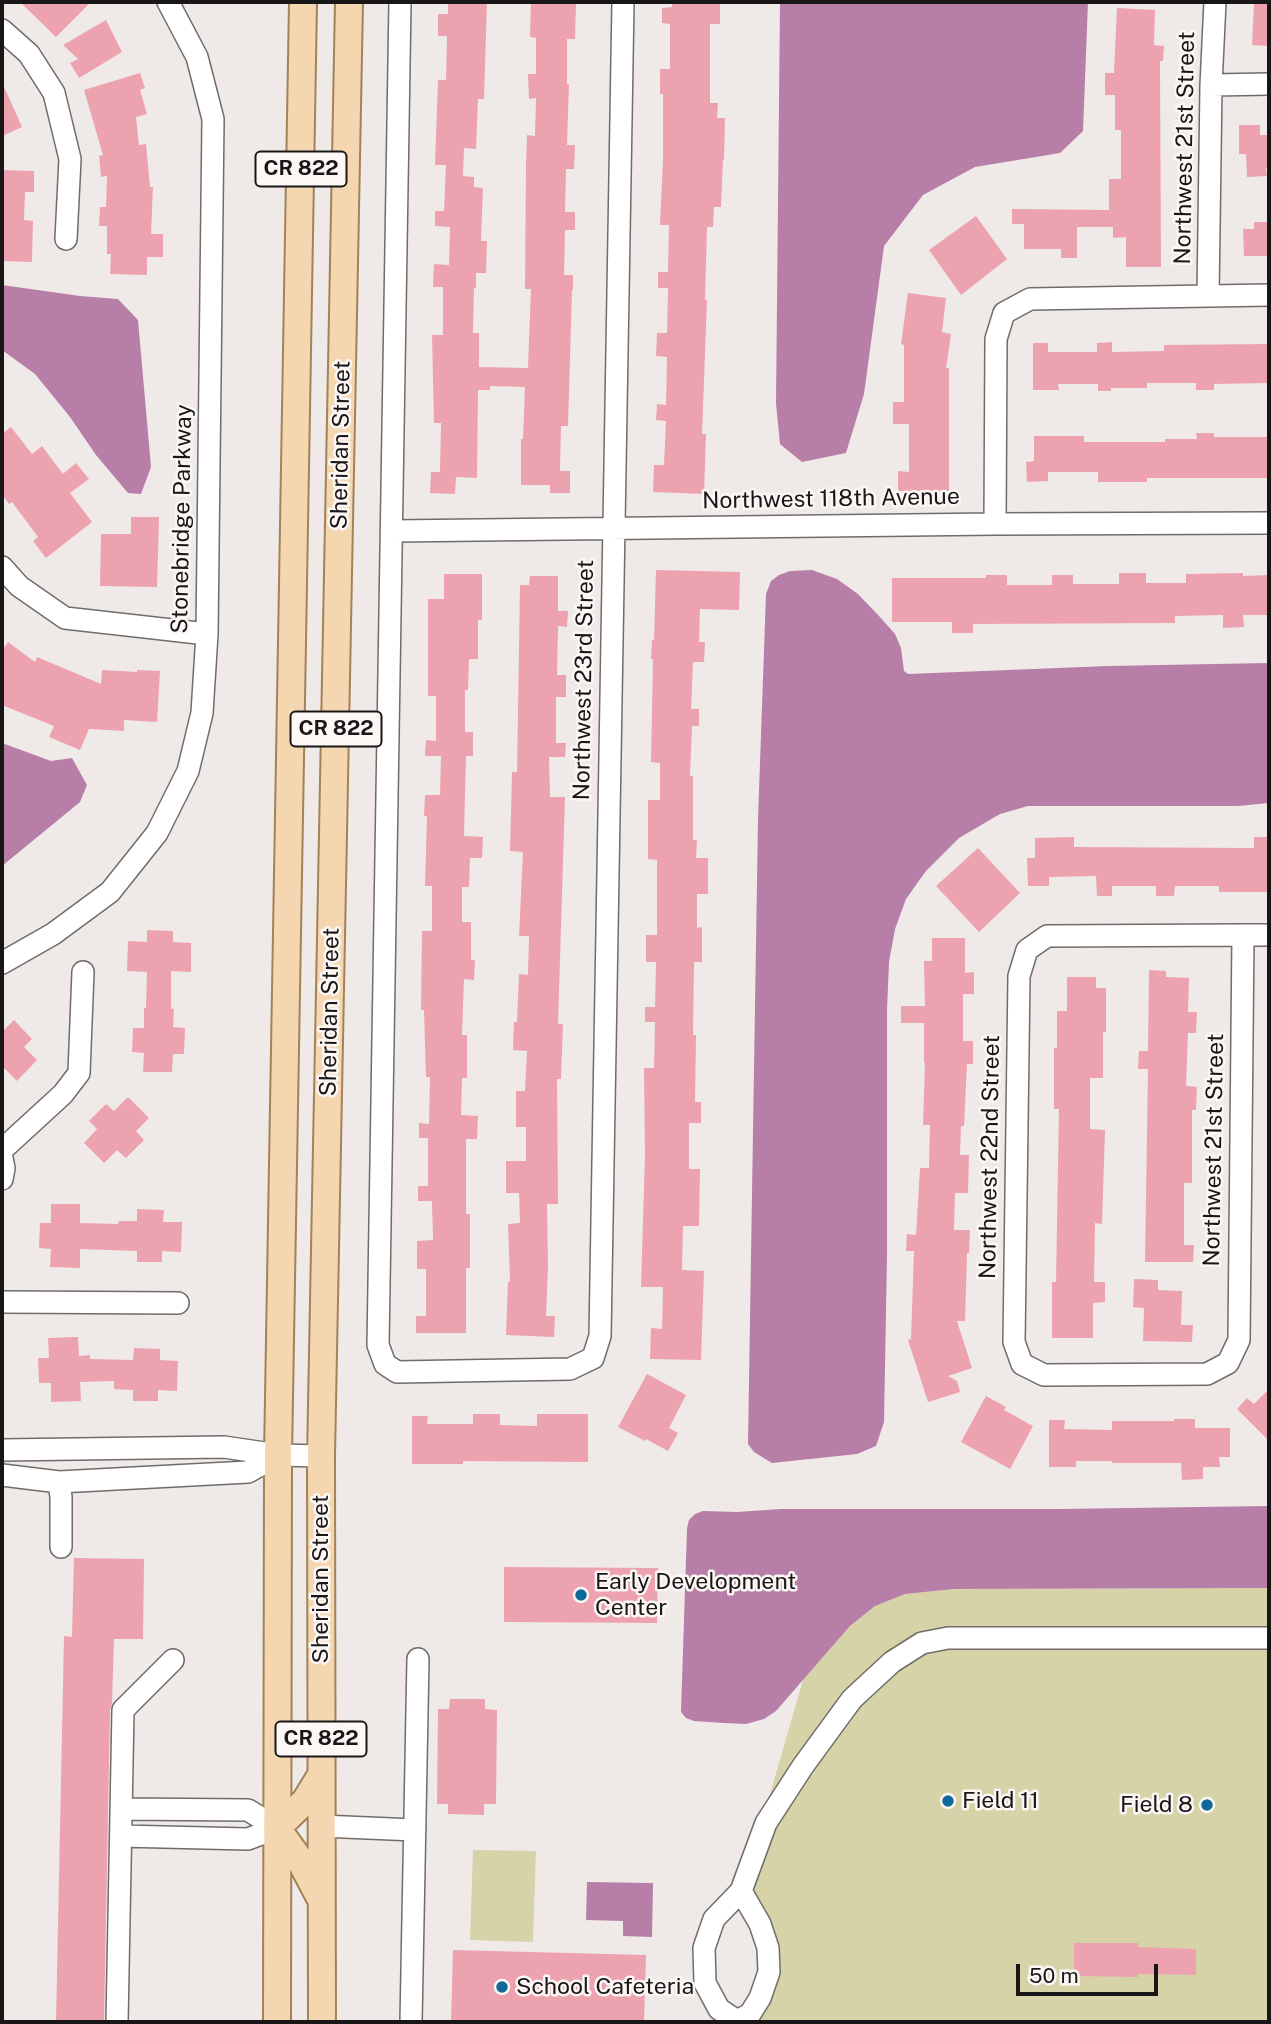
<!DOCTYPE html>
<style>
body{margin:0}
#map{position:relative;width:1271px;height:2024px;overflow:hidden;background:#efeae8;font-family:"Public Sans",sans-serif}
canvas{display:block}
.frame{position:absolute;inset:0;border:4px solid #181616;pointer-events:none}
.scale{position:absolute;left:1016px;top:1964px;width:142px;height:32px;box-sizing:border-box;border:4px solid #181616;border-top:0;padding-left:9px;font-size:21px;line-height:24px;white-space:nowrap;color:#181616;-webkit-text-stroke:5px #fcf7f5;paint-order:stroke}
</style>
<div id="map">
<canvas width="1271" height="2024"></canvas>
<div class="frame"></div>
<div class="scale">50 m</div>
</div>
<script>
const c = document.querySelector('canvas').getContext('2d');
c.lineJoin = 'round';
function paint(path, color) { c.fillStyle = color; c.fill(path, 'evenodd'); }
const poly = rows => new Path2D(rows.map(r => 'M' + r).join(''));
function trace(path, color, width, dash) { c.strokeStyle = color; c.lineWidth = width; c.lineCap = dash ? 'butt' : 'round'; c.setLineDash(dash || []); c.stroke(path); }
function label(font, color, halo, rows, align = 'center') {
  c.font = font + ' "Public Sans",sans-serif'; c.lineWidth = 5; c.setLineDash([]); c.textBaseline = 'middle'; c.strokeStyle = halo; c.fillStyle = color; for (const [text, x, y, turn = 0] of rows) {
    c.save(); c.translate(x, y); c.rotate((+turn || 0) * Math.PI / 180); c.textAlign = isNaN(turn) ? turn : align; if (halo) c.strokeText(text, 0, 0); c.fillText(text, 0, 0); c.restore();
  }
}
paint(poly([
 [1269,1588,1269,2022,737,2022,769,1972,746,1877,803,1680,850,1626,875,1606,905,1594,953,1589],
 [473,1850,536,1851,533,1942,470,1940]
]), '#d6d3a8');
paint(poly([
 [780,2,1088,2,1083,131,1060,153,975,167,923,195,884,246,864,394,846,453,802,462,780,444,776,403],
 [2,285,80,296,118,299,138,320,151,467,141,494,128,493,96,455,70,417,35,374,2,350],
 [812,570,837,579,858,594,879,616,895,634,901,648,904,671,908,674,1108,666,1269,663,1269,803,1238,806,1028,806,1000,814,959,838,926,871,906,899,895,929,889,962,887,1011,887,1255,884,1422,876,1446,857,1454,772,1463,754,1452,748,1444,758,819,766,594,771,581,779,575,790,571],
 [2,743,51,761,72,758,87,785,80,802,2,866],
 [1269,1506,1269,1588,954,1589,905,1594,875,1606,850,1626,776,1711,764,1719,746,1724,724,1723,694,1721,686,1718,681,1712,687,1528,689,1520,695,1514,703,1511,737,1512,781,1509,1059,1509],
 [587,1882,653,1883,652,1937,623,1936,623,1921,586,1920]
]), '#b77ea8');
paint(poly([
 [20,2,91,2,56,37],
 [448,2,487,2,484,99,478,99,476,149,464,148,463,176,474,177,474,187,483,188,481,241,487,241,486,273,476,273,476,288,474,288,473,333,479,333,479,367,528,368,531,289,525,289,526,164,527,135,535,136,536,98,529,99,528,74,536,74,536,38,530,37,531,2,576,2,575,39,567,39,567,84,569,84,567,145,575,145,574,169,566,169,565,212,575,212,575,230,565,230,564,275,573,275,573,290,572,290,568,426,561,426,560,471,570,471,570,493,550,493,550,485,521,485,521,439,523,439,525,387,490,386,490,390,478,390,477,478,456,477,455,494,430,493,431,472,440,472,441,423,434,423,432,335,443,335,443,287,433,287,434,264,449,265,450,227,435,226,435,211,444,211,446,165,435,165,438,80,446,80,447,36,438,36,438,14,448,14],
 [672,2,720,2,720,24,710,24,710,103,718,103,717,118,725,118,724,160,723,160,721,207,714,207,713,227,707,227,705,300,707,300,702,434,706,434,704,494,653,492,654,465,664,465,666,421,656,420,657,404,666,405,667,357,656,356,657,333,667,333,668,288,658,288,658,272,668,272,669,225,660,225,663,160,663,94,660,94,660,69,670,69,670,24,662,23,662,8,672,7],
 [1254,2,1269,2,1269,46,1252,45],
 [1117,8,1155,10,1154,45,1164,46,1163,61,1160,61,1161,267,1126,267,1126,237,1113,238,1113,227,1077,227,1077,258,1061,258,1061,249,1024,249,1024,224,1012,224,1012,209,1109,210,1109,179,1121,179,1121,130,1115,130,1115,95,1105,95,1105,73,1114,73],
 [106,20,122,52,79,78,70,63,78,59,63,45],
 [140,73,145,88,140,90,147,114,136,117,139,145,146,144,150,187,153,187,151,234,163,234,163,257,147,257,147,275,110,274,111,254,107,254,107,226,99,226,100,207,106,207,107,176,101,177,99,156,103,155,84,90],
 [2,82,22,127,2,136],
 [1239,125,1260,125,1260,135,1269,135,1269,168,1266,168,1267,176,1247,177,1246,154,1239,154],
 [2,170,34,171,34,192,25,192,24,220,33,221,32,262,2,261],
 [976,216,1007,259,961,295,929,250],
 [1254,222,1269,222,1269,256,1244,256,1243,229,1254,229],
 [908,293,946,298,942,332,951,334,946,368,949,368,949,491,898,491,898,471,909,472,909,424,893,424,893,402,904,402,904,345,901,344],
 [1112,342,1112,352,1164,351,1164,345,1269,344,1269,383,1214,384,1214,390,1196,390,1196,383,1147,383,1147,388,1111,388,1111,391,1098,391,1098,384,1058,384,1059,390,1033,390,1033,343,1048,343,1048,352,1097,352,1097,343],
 [11,427,32,454,42,446,63,474,76,463,89,479,70,493,92,522,46,558,33,541,38,537,12,502,9,504,2,494,2,434],
 [1196,433,1214,433,1214,437,1269,437,1269,478,1147,478,1147,482,1098,482,1098,472,1048,472,1048,481,1027,482,1026,462,1034,461,1034,436,1084,436,1084,442,1165,442,1165,439,1197,439],
 [131,517,159,517,157,587,100,586,101,534,131,534],
 [656,570,740,572,739,610,700,609,699,642,705,642,704,662,693,662,691,709,699,709,699,726,692,726,690,776,693,776,693,840,697,840,696,858,708,858,708,894,697,894,697,928,702,927,702,962,694,962,693,1035,696,1035,695,1102,701,1102,701,1123,689,1123,689,1169,700,1169,699,1226,683,1226,682,1270,704,1271,701,1360,650,1359,651,1328,662,1329,663,1287,641,1287,645,1154,644,1068,654,1068,655,1022,645,1022,645,1007,655,1007,656,962,646,962,646,935,657,935,657,860,648,859,648,800,660,800,660,763,651,762,653,659,651,659,652,640,654,640],
 [1119,573,1146,573,1146,583,1186,583,1186,574,1243,573,1243,576,1269,575,1269,615,1243,615,1244,627,1223,628,1223,615,1175,616,1175,623,973,624,973,633,952,633,952,622,892,622,892,578,986,578,986,575,1007,575,1007,585,1052,585,1052,575,1073,575,1073,584,1119,584],
 [444,574,482,574,482,620,478,620,478,659,469,659,468,690,465,690,465,732,473,732,473,756,466,756,464,836,483,837,482,858,470,858,469,887,462,887,462,922,471,922,471,960,475,960,474,980,464,979,462,1035,467,1035,467,1078,462,1078,461,1115,478,1116,477,1139,466,1139,466,1214,470,1214,470,1268,466,1268,466,1333,416,1333,416,1316,426,1316,426,1269,417,1269,417,1241,433,1240,432,1201,418,1201,418,1186,428,1186,428,1138,419,1138,419,1123,429,1124,430,1077,426,1077,424,1010,421,1010,422,931,432,931,432,886,425,886,427,816,424,816,425,795,440,795,441,756,425,756,426,740,436,741,436,696,428,696,428,599,444,599],
 [530,576,558,576,558,611,568,611,567,627,558,626,557,675,566,675,566,697,556,697,556,743,566,743,565,757,549,757,550,797,565,797,558,1024,563,1024,561,1079,557,1079,558,1204,547,1204,548,1267,546,1316,555,1316,554,1337,506,1335,508,1282,510,1282,508,1224,520,1223,519,1193,506,1193,506,1161,526,1161,526,1127,516,1127,516,1091,525,1091,527,1051,513,1050,514,1022,517,1022,519,974,528,975,529,936,519,936,523,852,510,851,512,772,517,772,520,585,529,585],
 [8,642,35,662,37,657,101,684,102,670,137,672,137,670,160,671,157,722,124,720,124,731,89,729,80,750,49,737,54,726,2,705,2,651],
 [1074,837,1074,847,1254,848,1254,837,1269,837,1269,892,1219,892,1219,886,1175,886,1174,896,1156,896,1156,886,1112,886,1112,896,1097,896,1096,876,1049,877,1049,886,1028,886,1027,858,1035,858,1035,838],
 [978,848,1020,893,979,932,936,886],
 [147,930,173,931,173,942,191,943,191,972,171,971,171,1009,174,1009,173,1027,185,1028,184,1054,173,1054,172,1072,143,1072,144,1053,132,1052,133,1028,144,1028,144,1008,146,1008,147,972,127,971,128,941,147,942],
 [932,938,965,938,965,973,974,972,974,994,963,994,963,1041,973,1041,973,1064,967,1064,964,1126,961,1126,960,1155,969,1155,968,1193,955,1193,954,1230,970,1230,969,1253,967,1253,965,1321,957,1321,972,1368,948,1376,957,1381,960,1392,928,1402,908,1340,911,1339,914,1251,906,1251,907,1234,916,1235,920,1168,929,1168,930,1125,923,1125,925,1063,924,1063,924,1023,901,1023,901,1006,925,1006,924,961,932,961],
 [1149,970,1166,971,1166,977,1189,978,1188,1012,1197,1012,1196,1033,1188,1033,1186,1086,1197,1087,1196,1110,1192,1110,1192,1183,1184,1183,1184,1245,1194,1245,1193,1262,1145,1262,1148,1069,1138,1069,1139,1051,1148,1051],
 [1067,977,1096,977,1096,988,1106,988,1106,1032,1103,1032,1103,1078,1090,1078,1090,1129,1105,1130,1102,1224,1095,1223,1094,1282,1105,1282,1105,1302,1093,1303,1093,1338,1052,1338,1052,1282,1056,1282,1059,1109,1054,1109,1054,1048,1057,1048,1057,1011,1067,1011],
 [14,1020,32,1039,24,1047,37,1060,17,1081,2,1066,2,1032],
 [128,1097,149,1118,136,1131,144,1140,126,1158,117,1150,104,1163,84,1143,97,1129,89,1121,106,1104,114,1111],
 [51,1204,80,1204,80,1223,118,1224,119,1221,137,1221,137,1209,164,1210,163,1222,182,1222,181,1252,162,1251,162,1262,137,1262,137,1251,80,1249,80,1268,50,1267,51,1249,39,1248,40,1223,51,1223],
 [1134,1279,1158,1280,1158,1290,1182,1291,1181,1325,1193,1325,1192,1342,1143,1341,1144,1308,1133,1307],
 [78,1337,79,1356,90,1355,90,1359,133,1360,134,1348,160,1349,160,1360,178,1361,177,1391,158,1390,158,1401,133,1401,133,1390,114,1389,114,1381,80,1382,81,1401,51,1402,51,1383,39,1383,38,1358,49,1358,48,1338],
 [647,1374,686,1395,669,1428,678,1433,668,1451,646,1439,645,1441,618,1427],
 [1269,1389,1269,1441,1237,1409,1247,1398,1254,1404],
 [986,1396,1006,1407,1004,1410,1033,1426,1010,1469,961,1442],
 [473,1414,500,1414,500,1425,537,1426,537,1414,588,1414,588,1462,463,1461,463,1464,412,1464,412,1416,428,1416,427,1424,473,1424],
 [1174,1419,1195,1419,1195,1428,1230,1428,1230,1457,1219,1457,1220,1467,1203,1467,1203,1479,1182,1480,1181,1463,1112,1463,1112,1461,1076,1461,1076,1467,1049,1467,1049,1420,1065,1420,1064,1429,1112,1430,1112,1421,1174,1421],
 [74,1558,144,1559,143,1639,114,1639,112,1703,110,1710,104,2022,56,2022,64,1636,72,1637],
 [504,1567,658,1568,657,1623,504,1622],
 [450,1699,485,1699,485,1709,497,1710,496,1804,484,1804,484,1815,448,1814,448,1804,437,1804,438,1709,449,1709],
 [1074,1943,1138,1943,1138,1947,1196,1949,1196,1975,1138,1974,1138,1977,1074,1976],
 [453,1950,646,1955,644,2022,451,2022]
]), '#eda2af');
const minor = poly([
 [400,2,378,1345,385,1364,397,1372,570,1369,593,1358,600,1336,623,2],
 [2,30,29,54,54,93,70,159,66,239],
 [1211,85,1269,84],
 [1208,296,1211,85,1215,2],
 [995,524,996,339,1004,313,1030,299,1269,295],
 [393,531,995,524,1269,523],
 [2,567,19,586,65,618,207,634],
 [1243,935,1239,1340,1228,1363,1207,1374,1044,1375,1022,1364,1014,1342,1019,976,1027,950,1047,936,1243,935,1269,935],
 [2,963,53,934,110,892,157,833,188,771,202,713,207,634,213,119,197,57,168,2],
 [2,1150,63,1094,79,1073,83,972],
 [2,1158,4,1168,2,1179],
 [2,1302,178,1303],
 [2,1450,224,1447,278,1455,321,1456],
 [2,1475,59,1482,248,1472,278,1455],
 [59,1482,61,1497,61,1547],
 [122,1809,248,1810,277,1828],
 [321,1826,415,1830],
 [121,1836,248,1839,277,1828],
 [737,2021,719,2009,705,1983,704,1948,714,1919,741,1891,766,1823,803,1766,852,1699,892,1662,922,1643,948,1638,1269,1638],
 [737,2021,750,2014,760,1998,769,1972,768,1948,760,1924,741,1891],
 [117,2022,123,1710,173,1660],
 [411,2022,418,1659]
]);
const major = poly([
 [277,1828,300,1860,319,1896],
 [277,1828,305,1801,321,1775],
 [277,2022,278,1455,303,2],
 [322,2022,321,1456,349,2]
]);
trace(minor, '#706c6a', 24);
trace(major, '#a28258', 30);
trace(minor, '#fff', 21);
trace(major, '#f4d7b0', 26);
for (const [x, y, r, color] of [
 [581,1595,7,"#116999"],
 [948,1801,7,"#116999"],
 [1207,1805,7,"#116999"],
 [502,1987,7,"#116999"]
]) { const dot = new Path2D(); dot.arc(x, y, r, 0, 2 * Math.PI); c.fillStyle = color; c.fill(dot); trace(dot, '#fcf7f5', 2.5); }
for (const [x, y, w] of [
 [301,169,91],
 [336,729,91],
 [321,1739,91]
]) { const box = new Path2D(); box.roundRect(x - w / 2, y - 17.5, w, 35, 5); c.fillStyle = '#fcf7f5'; c.fill(box); trace(box, '#181616', 2); }
label('bold 21px', '#181616', null, [
 ["CR 822",301,169],
 ["CR 822",336,729],
 ["CR 822",321,1739]
]);
label('23px', '#181616', '#fcf7f5', [
 ["Northwest 21st Street",1185,148,-89],
 ["Sheridan Street",341,445,-89],
 ["Northwest 118th Avenue",831,499,-1],
 ["Stonebridge Parkway",182,519,-89],
 ["Northwest 23rd Street",584,680,-89],
 ["Sheridan Street",330,1012,-89],
 ["Northwest 21st Street",1214,1150,-89],
 ["Northwest 22nd Street",990,1157,-89],
 ["Sheridan Street",321,1579,-90]
]);
label('23px', '#181616', '#fcf7f5', [
 ["Early Development",595,1582],
 ["Center",595,1608],
 ["Field 11",962,1801],
 ["Field 8",1193,1805,"right"],
 ["School Cafeteria",516,1987]
], 'left');
</script>
